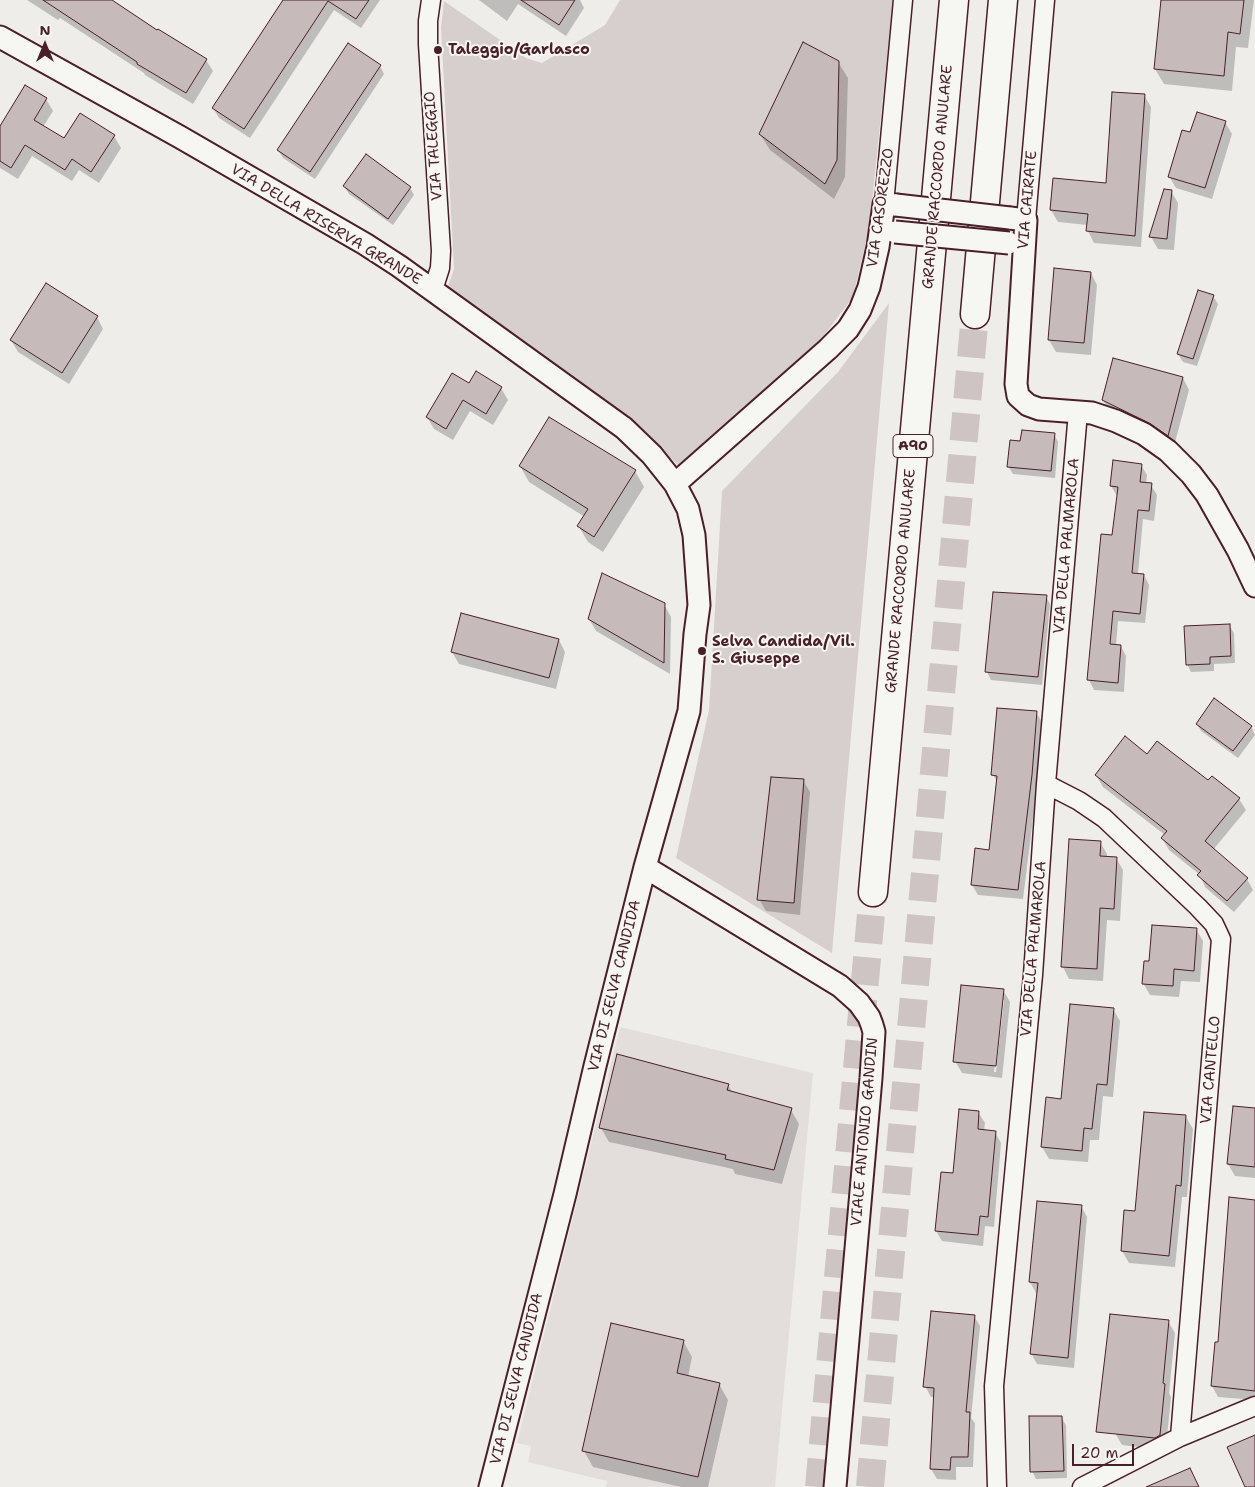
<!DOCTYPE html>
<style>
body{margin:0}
#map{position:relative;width:1255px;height:1487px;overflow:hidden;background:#efedea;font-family:"Shantell Sans",sans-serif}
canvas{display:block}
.north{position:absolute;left:20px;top:20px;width:50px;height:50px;-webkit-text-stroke:4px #f6f6f2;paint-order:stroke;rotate:0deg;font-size:14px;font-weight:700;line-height:20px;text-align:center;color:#4a1f2b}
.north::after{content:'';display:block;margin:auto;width:18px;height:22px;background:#4a1f2b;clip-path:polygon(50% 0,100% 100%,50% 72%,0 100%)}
.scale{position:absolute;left:1072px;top:1444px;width:62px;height:22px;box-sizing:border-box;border:2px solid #4a1f2b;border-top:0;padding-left:6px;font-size:15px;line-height:18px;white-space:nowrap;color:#4a1f2b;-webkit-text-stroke:4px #f6f6f2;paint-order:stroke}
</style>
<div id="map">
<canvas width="1255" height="1487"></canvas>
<div class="north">N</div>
<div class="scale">20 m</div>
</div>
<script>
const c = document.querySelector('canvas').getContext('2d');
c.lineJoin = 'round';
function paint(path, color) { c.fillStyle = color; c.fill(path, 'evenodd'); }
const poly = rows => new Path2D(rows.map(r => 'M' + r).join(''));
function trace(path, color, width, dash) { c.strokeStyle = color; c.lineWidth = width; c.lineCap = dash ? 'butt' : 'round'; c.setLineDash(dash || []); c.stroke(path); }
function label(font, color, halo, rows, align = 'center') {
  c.font = font + ' "Shantell Sans",sans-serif'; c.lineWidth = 4; c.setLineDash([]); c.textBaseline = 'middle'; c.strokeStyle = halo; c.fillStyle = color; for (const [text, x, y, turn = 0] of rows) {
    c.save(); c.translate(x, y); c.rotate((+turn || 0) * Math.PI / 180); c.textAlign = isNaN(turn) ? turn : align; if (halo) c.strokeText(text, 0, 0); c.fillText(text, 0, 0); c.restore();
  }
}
paint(poly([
 [620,1027,813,1073,775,1487,606,1487,607,1481,528,1462,531,1446,517,1443]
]), '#e3dedc');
paint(poly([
 [620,0,893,0,872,202,867,237,853,297,819,342,682,469,635,423,447,289,454,269,441,28,444,1,526,58,542,63,605,25],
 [889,303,832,953,676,858,709,710,722,491,838,372]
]), '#d7cfce');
paint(poly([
 [27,0,110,0,158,32,206,60,213,71,193,104,145,75,144,73,60,18,58,20],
 [284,0,380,0,361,28,334,10,250,138,219,118,213,108],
 [479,0,580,0,584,8,566,36,518,4,507,21],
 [1163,0,1254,0,1248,48,1236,47,1232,91,1164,84,1155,69],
 [838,62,848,78,845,177,834,199,770,150,760,134],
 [380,66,384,74,315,179,283,158,278,150],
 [1144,95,1151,107,1141,247,1094,243,1088,231,1088,225,1058,222,1051,210,1107,185],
 [46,99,53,111,43,127,64,140,114,136,121,148,99,183,79,170,72,181,32,156,18,179,0,168,0,128],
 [1225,122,1232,134,1212,199,1176,188,1169,176,1191,134],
 [344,186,410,188,414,195,393,225,349,194],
 [1171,191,1178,203,1174,250,1158,249,1151,237],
 [1091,273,1097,285,1091,355,1056,352,1049,340],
 [1213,296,1218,304,1197,366,1183,362,1178,354],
 [97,317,103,329,69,384,18,352,11,340],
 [1183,378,1189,390,1174,446,1110,412,1103,400],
 [469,385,501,388,508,400,493,425,470,411,453,440,434,429,427,417],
 [1054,434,1058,442,1055,478,1013,474,1008,466],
 [1141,465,1147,475,1146,484,1151,485,1157,495,1154,521,1143,519,1138,574,1144,575,1149,585,1145,623,1118,621,1116,646,1121,646,1126,656,1124,692,1094,690,1089,680,1102,535,1113,536,1117,496,1111,486],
 [520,466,635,471,644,487,603,552,588,542,579,527,585,517,529,482],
 [1046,597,1050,604,1042,685,991,680,987,672],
 [664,604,671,617,670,674,596,631,589,619],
 [1229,625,1234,633,1235,663,1214,664,1214,671,1191,672,1187,664],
 [559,640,565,652,556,689,459,664,452,652],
 [1036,712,1042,722,1037,786,1023,899,978,895,972,885,990,851,998,783,993,775],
 [1197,724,1251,726,1255,735,1238,758,1201,731],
 [1148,756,1209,782,1212,777,1239,799,1246,810,1213,850,1247,879,1253,890,1234,912,1205,887,1200,875,1169,850,1162,838,1165,835,1103,787,1096,775],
 [803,780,810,792,800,915,766,911,759,899],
 [1100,842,1107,854,1107,858,1116,858,1123,870,1120,921,1107,920,1103,981,1069,979,1063,967],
 [1196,929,1203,941,1200,982,1181,981,1179,997,1150,995,1143,983,1150,962],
 [1003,990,1010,1002,1002,1078,962,1073,955,1061],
 [1002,1000,1004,1000,996,1072,994,1072],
 [1113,1009,1120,1021,1113,1097,1103,1096,1099,1140,1090,1140,1088,1162,1049,1159,1042,1147,1062,1100],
 [728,1085,733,1093,791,1110,799,1124,782,1184,735,1174,733,1169,609,1142,601,1128],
 [1255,1109,1255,1178,1235,1176,1228,1164],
 [978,1112,985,1123,984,1131,995,1132,1001,1143,994,1227,985,1226,983,1246,942,1241,936,1231,954,1174],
 [1186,1117,1193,1129,1187,1197,1182,1197,1175,1267,1129,1263,1122,1251,1136,1212],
 [1255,1201,1255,1400,1218,1397,1212,1386,1219,1344],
 [1081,1206,1087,1217,1074,1368,1037,1364,1031,1353,1038,1293,1036,1293,1030,1282],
 [974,1316,980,1326,971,1418,975,1423,973,1467,956,1467,956,1480,937,1479,931,1469,935,1397,931,1397,925,1386],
 [1168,1321,1175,1333,1169,1393,1171,1397,1166,1447,1162,1450,1122,1445,1115,1433],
 [683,1341,692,1357,688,1377,719,1384,728,1400,708,1487,681,1487,593,1467,584,1451],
 [1061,1417,1066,1425,1067,1478,1036,1479,1032,1471]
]), '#0003');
const building = poly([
 [43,0,112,0,157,30,158,29,207,59,186,93,137,64,137,62,43,0],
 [283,0,369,0,356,19,328,1,244,129,212,108,283,0],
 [521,0,575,0,559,25,521,0],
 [1161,0,1244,0,1240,34,1228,32,1224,76,1154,69,1161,0],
 [803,42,839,61,837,160,825,184,759,134,803,42],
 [348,43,381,65,310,172,277,150,348,43],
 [25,85,47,98,34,120,64,138,80,113,115,135,91,172,72,159,65,170,25,145,11,168,0,161,0,126,25,85],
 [1112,92,1145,94,1135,236,1086,231,1088,214,1050,210,1053,178,1106,183,1112,92],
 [1197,112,1226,121,1205,188,1168,177,1182,130,1190,132,1197,112],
 [366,154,411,187,388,219,343,186,366,154],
 [1164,189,1172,190,1167,239,1149,237,1164,189],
 [1054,268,1091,272,1084,343,1048,340,1054,268],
 [46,283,98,316,62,373,10,340,46,283],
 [1198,290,1214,295,1193,359,1177,354,1198,290],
 [1113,358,1183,377,1168,436,1149,423,1102,400,1113,358],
 [476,371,502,387,486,414,463,400,446,429,426,417,452,373,469,383,476,371],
 [549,417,636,470,594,537,577,526,588,509,519,466,549,417],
 [1022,430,1055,433,1051,471,1007,467,1010,440,1020,441,1022,430],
 [1113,460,1142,464,1140,482,1152,483,1149,511,1138,510,1132,573,1144,574,1140,614,1113,611,1110,644,1121,645,1118,683,1087,680,1101,534,1112,535,1118,487,1110,486,1113,460],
 [602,573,665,603,664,663,588,619,602,573],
 [993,592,1047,595,1038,677,985,672,993,592],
 [461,613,559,639,549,678,451,652,461,613],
 [1230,624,1231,656,1210,657,1210,664,1186,665,1184,626,1230,624],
 [1214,698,1252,726,1233,751,1196,724,1214,698],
 [997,708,1037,711,1032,775,1018,890,971,885,975,848,989,850,997,776,991,775,997,708],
 [1125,736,1147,754,1157,741,1208,780,1212,776,1240,798,1205,841,1248,878,1227,901,1197,875,1201,871,1161,838,1167,831,1095,775,1125,736],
 [771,777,804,779,794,903,757,900,771,777],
 [1069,839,1101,841,1100,856,1117,857,1114,909,1100,908,1097,969,1061,967,1069,839],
 [1152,925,1197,928,1194,971,1174,969,1173,986,1142,984,1144,961,1149,961,1152,925],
 [961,985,1004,989,996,1066,953,1062,961,985],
 [1070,1004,1114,1008,1107,1085,1097,1084,1092,1129,1084,1128,1082,1151,1041,1147,1046,1097,1061,1099,1070,1004],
 [617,1054,729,1084,727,1090,792,1108,774,1170,725,1159,726,1155,599,1128,617,1054],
 [1233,1106,1255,1108,1255,1167,1227,1164,1233,1106],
 [959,1109,979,1111,978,1129,996,1131,988,1217,980,1216,978,1235,935,1231,941,1172,953,1173,959,1109],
 [1144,1112,1186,1115,1181,1186,1176,1185,1169,1256,1121,1251,1124,1210,1135,1211,1144,1112],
 [1229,1197,1255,1200,1255,1391,1211,1386,1215,1342,1218,1342,1229,1197],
 [1037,1201,1082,1205,1068,1358,1030,1354,1038,1283,1029,1282,1037,1201],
 [931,1311,975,1315,966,1412,970,1412,968,1457,951,1457,950,1470,930,1469,934,1388,923,1387,931,1311],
 [1110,1314,1169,1320,1163,1383,1165,1384,1160,1435,1155,1438,1096,1432,1110,1314],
 [611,1323,684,1340,677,1373,720,1383,698,1477,582,1451,611,1323],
 [1029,1416,1062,1416,1064,1471,1030,1472,1029,1416],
 [1255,1435,1255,1487,1245,1487,1227,1447,1255,1435],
 [1190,1468,1199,1487,1146,1487,1190,1468]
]);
paint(building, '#c6babb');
trace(building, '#4a1f2b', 1);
trace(poly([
 [819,1487,873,892],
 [870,1487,975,314]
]), '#cec4c4', 28, [28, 14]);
const minor = poly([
 [431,0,428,21,428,44,441,251,440,268,433,290],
 [884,204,903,0],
 [1026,220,1045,0],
 [1046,784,1079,801,1104,818,1198,907,1214,924,1221,939,1180,1437],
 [997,1487,994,1386,1033,975,1046,784,1078,412],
 [1082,1487,1180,1437,1255,1406]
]);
const tertiary = poly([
 [0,37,180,137,365,244,399,266,624,428,652,455,675,484,688,509,694,535,699,605,695,634,689,711,645,867,595,1066,565,1194,490,1487],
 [1010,218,1026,220,1016,384,1018,396,1028,405,1039,409,1092,413,1116,421,1144,434,1168,451,1191,474,1207,495,1238,550,1255,586],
 [675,484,828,349,848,329,860,310,869,287,878,247,884,204,896,205],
 [645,867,840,986,859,1003,869,1017,872,1025,874,1032,871,1078,835,1487]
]);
const motorway = poly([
 [975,314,1003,0],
 [873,892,954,0]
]);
trace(minor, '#4a1f2b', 21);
trace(tertiary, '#4a1f2b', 25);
trace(motorway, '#4a1f2b', 31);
trace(minor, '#f6f6f2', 18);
trace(tertiary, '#f6f6f2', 21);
trace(motorway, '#f6f6f2', 28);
const tertiaryBridge = poly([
 [896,205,1010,218],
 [895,232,1009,243]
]);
trace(tertiaryBridge, '#4a1f2b', 25, []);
trace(tertiaryBridge, '#f6f6f2', 21);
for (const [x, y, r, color] of [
 [438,50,5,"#4a1f2b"],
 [702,651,5,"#4a1f2b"]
]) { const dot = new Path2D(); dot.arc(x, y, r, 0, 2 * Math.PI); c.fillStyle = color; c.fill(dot); trace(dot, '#f6f6f2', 2); }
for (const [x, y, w] of [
 [913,446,40]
]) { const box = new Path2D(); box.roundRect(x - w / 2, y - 11.5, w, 23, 4); c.fillStyle = '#f6f6f2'; c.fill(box); trace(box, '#4a1f2b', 1); }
label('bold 14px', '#4a1f2b', null, [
 ["A90",913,446]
]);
label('bold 15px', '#4a1f2b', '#f6f6f2', [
 ["Taleggio/Garlasco",448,50],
 ["Selva Candida/Vil.",712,642],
 ["S. Giuseppe",712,659]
], 'left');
label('15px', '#4a1f2b', '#f6f6f2', [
 ["VIA TALEGGIO",434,146,-94],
 ["GRANDE RACCORDO ANULARE",938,177,-85],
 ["VIA CAIRATE",1028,200,-85],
 ["VIA CASOREZZO",881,208,-82],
 ["VIA DELLA RISERVA GRANDE",326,225,31],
 ["VIA DELLA PALMAROLA",1067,546,-85],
 ["GRANDE RACCORDO ANULARE",901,581,-85],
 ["VIA DELLA PALMAROLA",1034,949,-85],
 ["VIA DI SELVA CANDIDA",615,986,-76],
 ["VIA CANTELLO",1211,1070,-85],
 ["VIALE ANTONIO GANDIN",865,1132,-85],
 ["VIA DI SELVA CANDIDA",517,1379,-76]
]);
</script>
